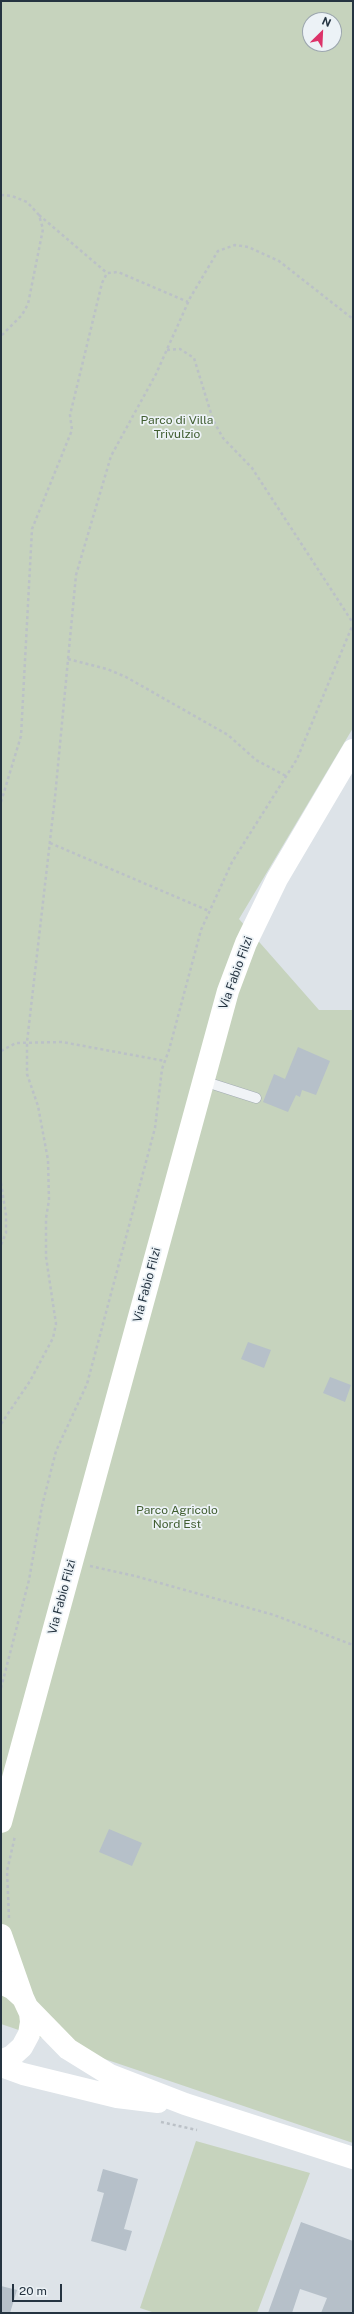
<!DOCTYPE html>
<style>
body{margin:0}
#map{position:relative;width:354px;height:2314px;overflow:hidden;background:#dde3e8;font-family:"Public Sans",sans-serif}
canvas{display:block}
.frame{position:absolute;inset:0;border:2px solid #253441;pointer-events:none}
.north{position:absolute;left:302px;top:12px;width:40px;height:40px;box-sizing:border-box;background:#ecf2f6;border:1px solid #9ca6ae;border-radius:50%;rotate:24deg;font-size:11px;font-weight:700;line-height:16px;text-align:center;color:#253441}
.north::after{content:'';display:block;margin:auto;width:14px;height:18px;background:#dc3369;clip-path:polygon(50% 0,100% 100%,50% 72%,0 100%)}
.scale{position:absolute;left:12px;top:2284px;width:50px;height:18px;box-sizing:border-box;border:2px solid #253441;border-top:0;padding-left:5px;font-size:12px;line-height:14px;white-space:nowrap;color:#253441;-webkit-text-stroke:3px #ecf2f6;paint-order:stroke}
</style>
<div id="map">
<canvas width="354" height="2314"></canvas>
<div class="frame"></div>
<div class="north">N</div>
<div class="scale">20 m</div>
</div>
<script>
const c = document.querySelector('canvas').getContext('2d');
c.lineJoin = 'round';
function paint(path, color) { c.fillStyle = color; c.fill(path, 'evenodd'); }
const poly = rows => new Path2D(rows.map(r => 'M' + r).join(''));
function trace(path, color, width, dash) { c.strokeStyle = color; c.lineWidth = width; c.lineCap = dash ? 'butt' : 'round'; c.setLineDash(dash || []); c.stroke(path); }
function label(font, color, halo, rows, align = 'center') {
  c.font = font + ' "Public Sans",sans-serif'; c.lineWidth = 3.5; c.setLineDash([]); c.textBaseline = 'middle'; c.strokeStyle = halo; c.fillStyle = color; for (const [text, x, y, turn = 0] of rows) {
    c.save(); c.translate(x, y); c.rotate((+turn || 0) * Math.PI / 180); c.textAlign = isNaN(turn) ? turn : align; if (halo) c.strokeText(text, 0, 0); c.fillText(text, 0, 0); c.restore();
  }
}
paint(poly([
 [1,1,353,1,353,728,239,919,319,1010,353,1010,353,2143,1,2024],
 [310,20,334,20,334,44,310,44],
 [196,2141,310,2173,257,2313,155,2313,140,2308]
]), '#c6d3bd');
paint(poly([
 [298,1047,330,1061,316,1095,302,1090,300,1097,296,1095,288,1112,263,1102,274,1074,285,1079],
 [248,1342,271,1350,264,1368,241,1359],
 [330,1377,351,1385,345,1402,323,1393],
 [109,1829,142,1843,132,1866,99,1852],
 [103,2169,138,2179,124,2229,132,2231,126,2251,91,2241,104,2193,97,2191],
 [301,2222,353,2241,353,2313,321,2313,327,2298,300,2289,292,2313,268,2313],
 [1,2286,17,2290,10,2313,1,2313]
]), '#b6c0c9');
const lane = poly([
 [203,1081,256,1098]
]);
trace(lane, '#a2abb3', 11);
trace(poly([
 [1,195,12,196,27,202,39,215,43,229,28,304,22,315,1,336],
 [39,215,107,273],
 [167,350,180,349,194,358,213,420,223,438,252,468,353,623],
 [68,659,107,669,126,677,228,735,256,760,286,776],
 [1,802,21,736,32,529,72,430,70,415,102,283,107,273,118,272,188,302],
 [50,843,209,911],
 [1,1051,16,1043,62,1042,165,1061],
 [1,1183,6,1215,6,1233,1,1245],
 [1,1424,30,1381,53,1338,56,1324,46,1257,46,1218,49,1200,48,1160,38,1106,27,1074,27,1042,55,797,76,575,111,456,156,374,190,298,218,251,235,245,248,247,279,261,353,319],
 [90,1566,135,1576,274,1615,353,1645],
 [1,1688,29,1580,42,1506,56,1451,87,1384,155,1128,162,1069,169,1050,201,930,232,862,297,759,353,624],
 [9,1918,7,1871,15,1836],
 [161,2122,197,2130]
]), '#bbc1c7', 2.5, [3, 3]);
trace(lane, '#f0f3f6', 10);
trace(poly([
 [1,1822,228,991,246,943,277,879,353,750],
 [1,1935,23,1998],
 [1,1983,13,1989,23,1998,30,2013,31,2022,29,2034,22,2047,12,2056,1,2061],
 [28,2008,68,2049,110,2075,185,2104,353,2158],
 [1,2066,23,2074,117,2097,158,2102]
]), '#fff', 22);
label('12px', '#415e31', '#ecf2f6', [
 ["Parco di Villa",177,420],
 ["Trivulzio",177,434],
 ["Parco Agricolo",177,1510],
 ["Nord Est",177,1524]
]);
label('12px', '#253441', '#ecf2f6', [
 ["Via Fabio Filzi",236,973,-70],
 ["Via Fabio Filzi",147,1285,-75],
 ["Via Fabio Filzi",62,1597,-75]
]);
</script>
